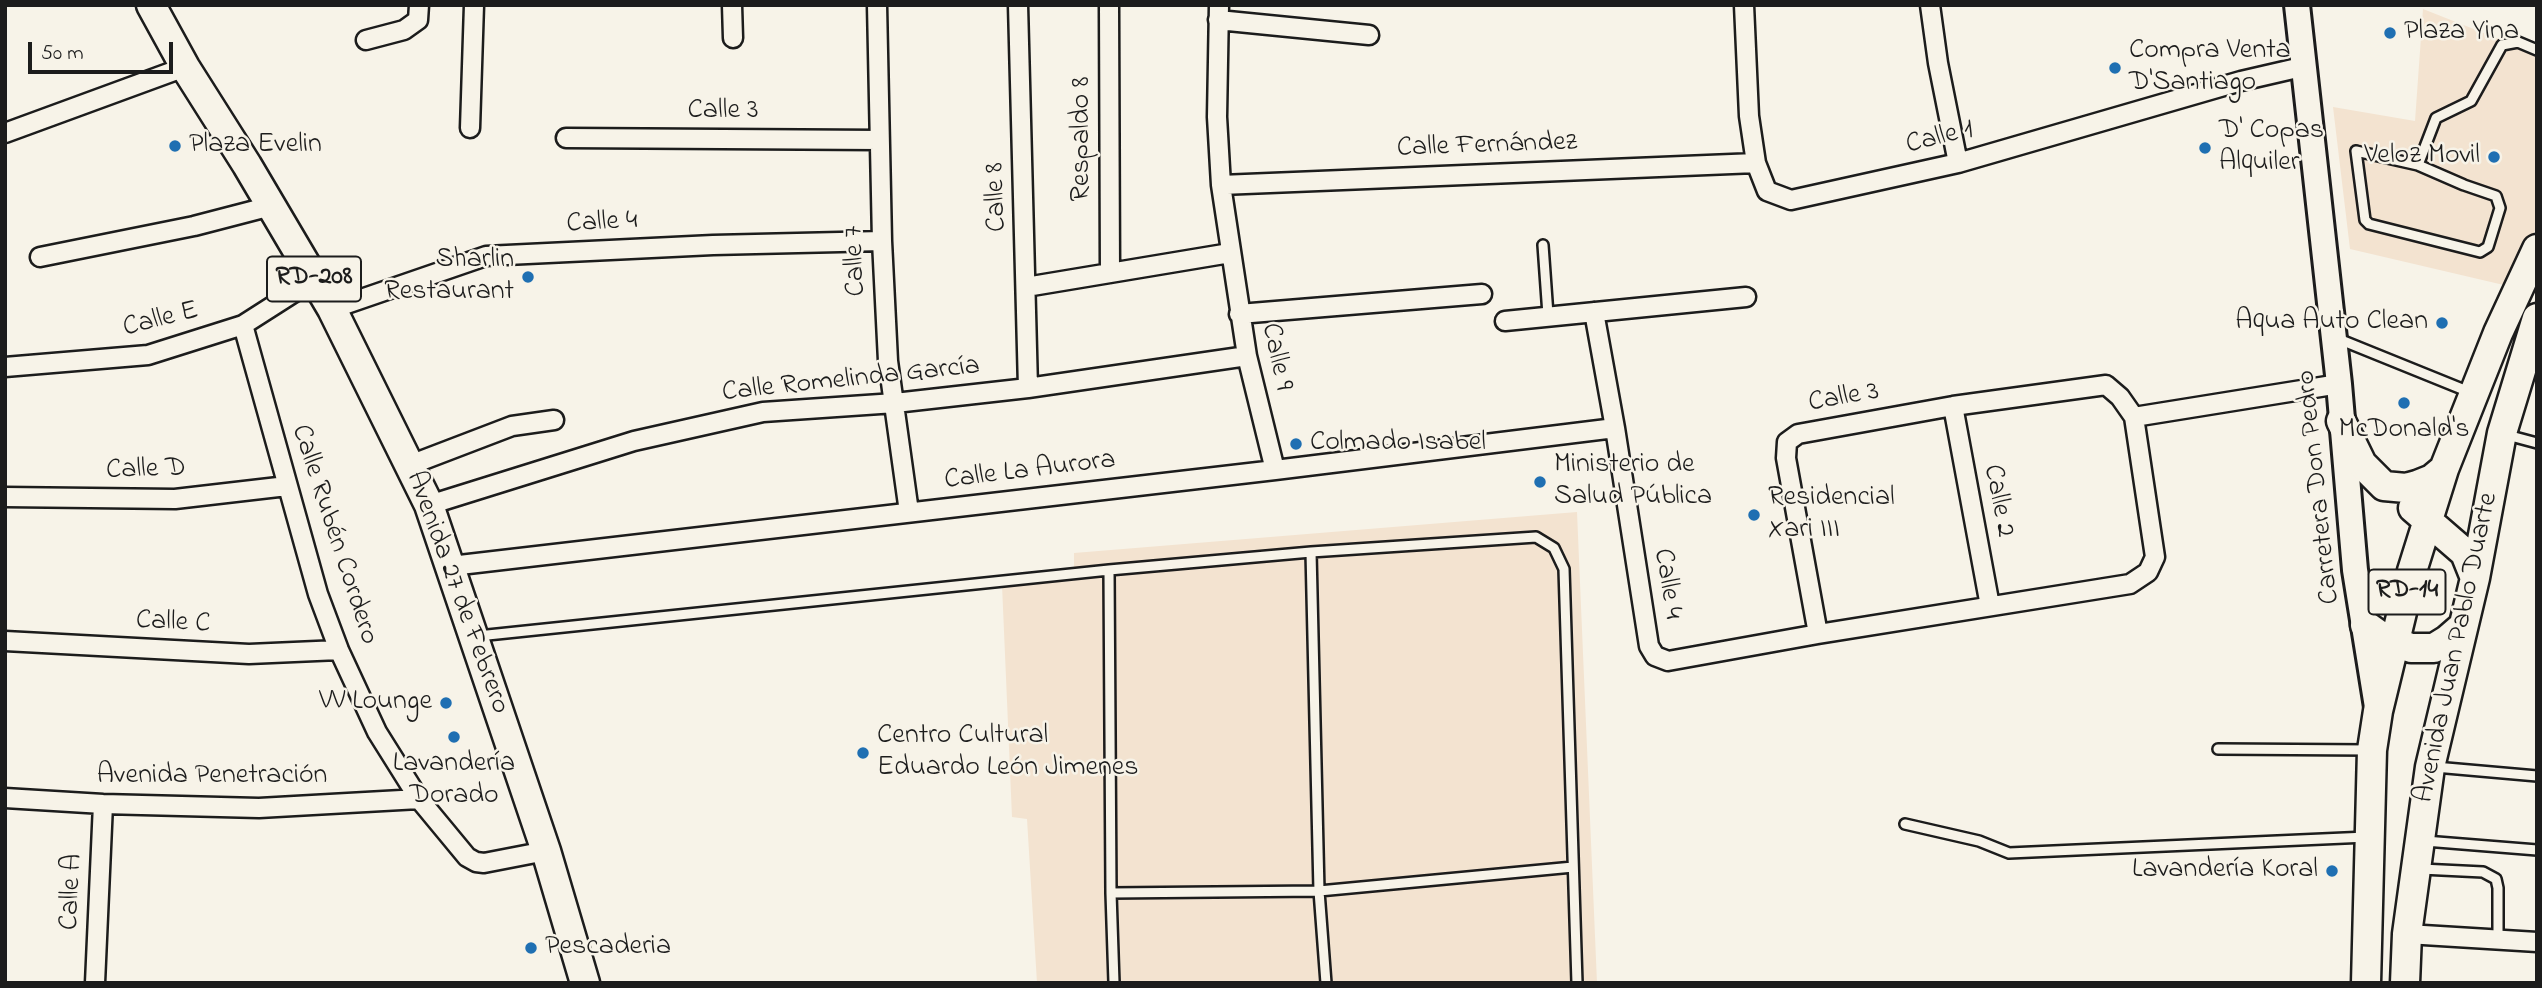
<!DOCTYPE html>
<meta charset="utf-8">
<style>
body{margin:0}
#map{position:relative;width:2542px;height:988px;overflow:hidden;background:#f7f3e8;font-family:"Indie Flower",sans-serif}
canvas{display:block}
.frame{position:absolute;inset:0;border:7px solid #1c1c1c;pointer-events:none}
.scale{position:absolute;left:28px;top:42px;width:145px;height:32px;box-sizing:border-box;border:4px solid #1c1c1c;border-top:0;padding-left:9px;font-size:21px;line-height:24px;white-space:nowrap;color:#1c1c1c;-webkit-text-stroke:5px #f7f3e8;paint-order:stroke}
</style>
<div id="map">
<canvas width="2542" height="988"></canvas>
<div class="frame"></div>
<div class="scale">50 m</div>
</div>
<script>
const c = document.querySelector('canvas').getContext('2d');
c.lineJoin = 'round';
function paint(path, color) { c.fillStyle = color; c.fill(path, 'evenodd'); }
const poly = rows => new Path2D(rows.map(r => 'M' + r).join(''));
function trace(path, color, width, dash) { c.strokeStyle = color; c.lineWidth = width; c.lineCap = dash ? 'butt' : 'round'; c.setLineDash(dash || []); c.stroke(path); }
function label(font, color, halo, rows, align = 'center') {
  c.font = font + ' "Indie Flower",sans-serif'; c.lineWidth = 5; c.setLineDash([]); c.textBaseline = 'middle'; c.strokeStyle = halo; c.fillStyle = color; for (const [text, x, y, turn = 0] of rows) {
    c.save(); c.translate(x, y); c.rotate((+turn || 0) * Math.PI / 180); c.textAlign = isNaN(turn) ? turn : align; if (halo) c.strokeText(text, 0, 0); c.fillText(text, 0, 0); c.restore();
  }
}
paint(poly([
 [2423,9,2537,54,2537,226,2508,286,2350,249,2333,107,2415,121],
 [1577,512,1597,983,1037,983,1027,819,1012,817,1002,585,1074,581,1074,553]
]), '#f3e3d0');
const lane = poly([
 [2356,151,2418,165,2464,185,2496,196,2500,208,2488,247,2480,252,2369,224,2365,220,2356,151],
 [2418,165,2436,118,2471,101,2502,45,2518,42,2537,50],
 [1543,245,1548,315],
 [2336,338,2472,393],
 [2507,435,2537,443],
 [1311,552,1319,891,1326,983],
 [1109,570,1111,893,1114,983],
 [478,636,1109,570,1311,552,1536,537,1554,548,1564,569,1577,983],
 [2218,749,2370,750],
 [2435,767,2537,776],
 [1905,824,1979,841,2009,853,2367,837],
 [2425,841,2537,850],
 [2421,869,2483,872,2496,879,2498,888,2498,940],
 [1111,893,1319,891,1573,867]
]);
const street = poly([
 [732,5,733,38],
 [877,5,882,241,888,361,909,512],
 [1018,5,1028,388],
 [1109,5,1110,273],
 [1219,5,1217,117,1221,185,1247,356,1275,470],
 [1744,5,1749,116,1756,163,1767,191,1791,200,1958,163,2241,81,2306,66],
 [1930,5,1938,63,1958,163],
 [1218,20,1369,35],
 [366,40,404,30,418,20,419,5],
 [470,128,474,5],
 [5,133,185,67],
 [566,138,879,140],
 [1221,185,1756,163],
 [40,257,194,226,271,206],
 [1026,287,1230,253],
 [332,309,486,256,713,245,882,241],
 [1594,312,1615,428,1649,646,1655,656,1668,661,1818,634,2130,584,2148,572,2155,557,2134,417,2120,397,2106,385,1953,406,1798,434,1787,442,1786,458,1818,634],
 [1239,314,1482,294],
 [1505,321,1746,297],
 [243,325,318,594,339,650,377,732,419,799,467,857,476,862,484,863,546,851],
 [5,367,148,355,243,325,315,279],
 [1953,406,1990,606],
 [2134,417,2339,384],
 [410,465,512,426,554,420],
 [5,497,175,499,287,486],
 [429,505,634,441,763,412,895,403,1028,388,1247,356],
 [451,566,1275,470,1615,428],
 [5,641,249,654,339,650],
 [5,798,103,804,259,808,419,799],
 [2407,934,2537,942],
 [95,983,103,804]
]);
const secondary = poly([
 [2297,5,2339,384,2355,570,2377,707]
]);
const primary = poly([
 [151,5,185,67,247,165,332,309,429,505,546,851,585,983],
 [2341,421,2362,464,2384,486,2406,488,2417,485,2432,479,2444,469],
 [2413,508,2465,553,2475,578],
 [2365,625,2382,637,2411,648,2434,648,2447,640,2462,627],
 [2366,983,2372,750,2378,711,2412,571,2444,469,2498,333,2537,249],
 [2405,983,2407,934,2430,767,2475,578,2502,433,2537,318]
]);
trace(lane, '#1c1c1c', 14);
trace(street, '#1c1c1c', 23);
trace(secondary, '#1c1c1c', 30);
trace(primary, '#1c1c1c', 33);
trace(lane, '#f7f3e8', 9);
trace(street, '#f7f3e8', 18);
trace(secondary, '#f7f3e8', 24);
trace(primary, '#f7f3e8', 28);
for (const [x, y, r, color] of [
 [2390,33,7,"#1f6fb2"],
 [2115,68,7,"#1f6fb2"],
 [175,146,7,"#1f6fb2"],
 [2205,148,7,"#1f6fb2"],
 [2494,157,7,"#1f6fb2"],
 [528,277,7,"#1f6fb2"],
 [2442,323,7,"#1f6fb2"],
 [2404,403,7,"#1f6fb2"],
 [1296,444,7,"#1f6fb2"],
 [1540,482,7,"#1f6fb2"],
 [1754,515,7,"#1f6fb2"],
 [446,703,7,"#1f6fb2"],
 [454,737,7,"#1f6fb2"],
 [863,753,7,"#1f6fb2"],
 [2332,871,7,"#1f6fb2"],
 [531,948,7,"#1f6fb2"]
]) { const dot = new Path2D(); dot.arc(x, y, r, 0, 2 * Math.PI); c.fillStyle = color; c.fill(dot); trace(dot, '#f7f3e8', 2.5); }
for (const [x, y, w] of [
 [314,279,94],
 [2407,592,77]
]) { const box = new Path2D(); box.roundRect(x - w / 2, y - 22.5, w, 45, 5); c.fillStyle = '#f7f3e8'; c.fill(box); trace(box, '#1c1c1c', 2); }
label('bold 26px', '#1c1c1c', null, [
 ["RD-208",314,279],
 ["RD-14",2407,592]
]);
label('28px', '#1c1c1c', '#f7f3e8', [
 ["Plaza Yina",2404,33],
 ["Compra Venta",2129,52],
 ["D'Santiago",2129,84],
 ["D' Copas",2219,132],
 ["Alquiler",2219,164],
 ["Plaza Evelin",189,146],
 ["Veloz Movil",2480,157,"right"],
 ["Sharlin",514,261,"right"],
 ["Restaurant",514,293,"right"],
 ["Aqua Auto Clean",2428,323,"right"],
 ["McDonald's",2404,431,"center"],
 ["Colmado Isabel",1310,444],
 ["Ministerio de",1554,466],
 ["Salud Pública",1554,498],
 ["Residencial",1768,499],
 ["Xari III",1768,531],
 ["VV Lounge",432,703,"right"],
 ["Centro Cultural",877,737],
 ["Eduardo León Jimenes",877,769],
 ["Lavandería",454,765,"center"],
 ["Dorado",454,797,"center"],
 ["Lavandería Koral",2318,871,"right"],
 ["Pescaderia",545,948]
], 'left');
label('28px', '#1c1c1c', '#f7f3e8', [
 ["Calle 3",723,112],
 ["Respaldo 8",1083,139,-90],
 ["Calle 1",1940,139,-14],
 ["Calle Fernández",1487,147,-2],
 ["Calle 8",998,197,-92],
 ["Calle 4",602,224,-3],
 ["Calle 7",857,261,-92],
 ["Calle E",161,321,-14],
 ["Calle 9",1275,357,78],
 ["Calle Romelinda García",851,381,-6],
 ["Calle 3",1844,399,-10],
 ["Calle D",146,471,-2],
 ["Calle La Aurora",1030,472,-7],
 ["Carretera Don Pedro",2320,487,-96],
 ["Calle 2",1997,501,79],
 ["Calle Rubén Cordero",333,535,72],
 ["Calle 4",1666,584,81],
 ["Avenida 27 de Febrero",456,593,70],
 ["Calle C",173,624,3],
 ["Avenida Juan Pablo Duarte",2458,648,-78],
 ["Avenida Penetración",212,777],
 ["Calle A",73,892,-87]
]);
</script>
